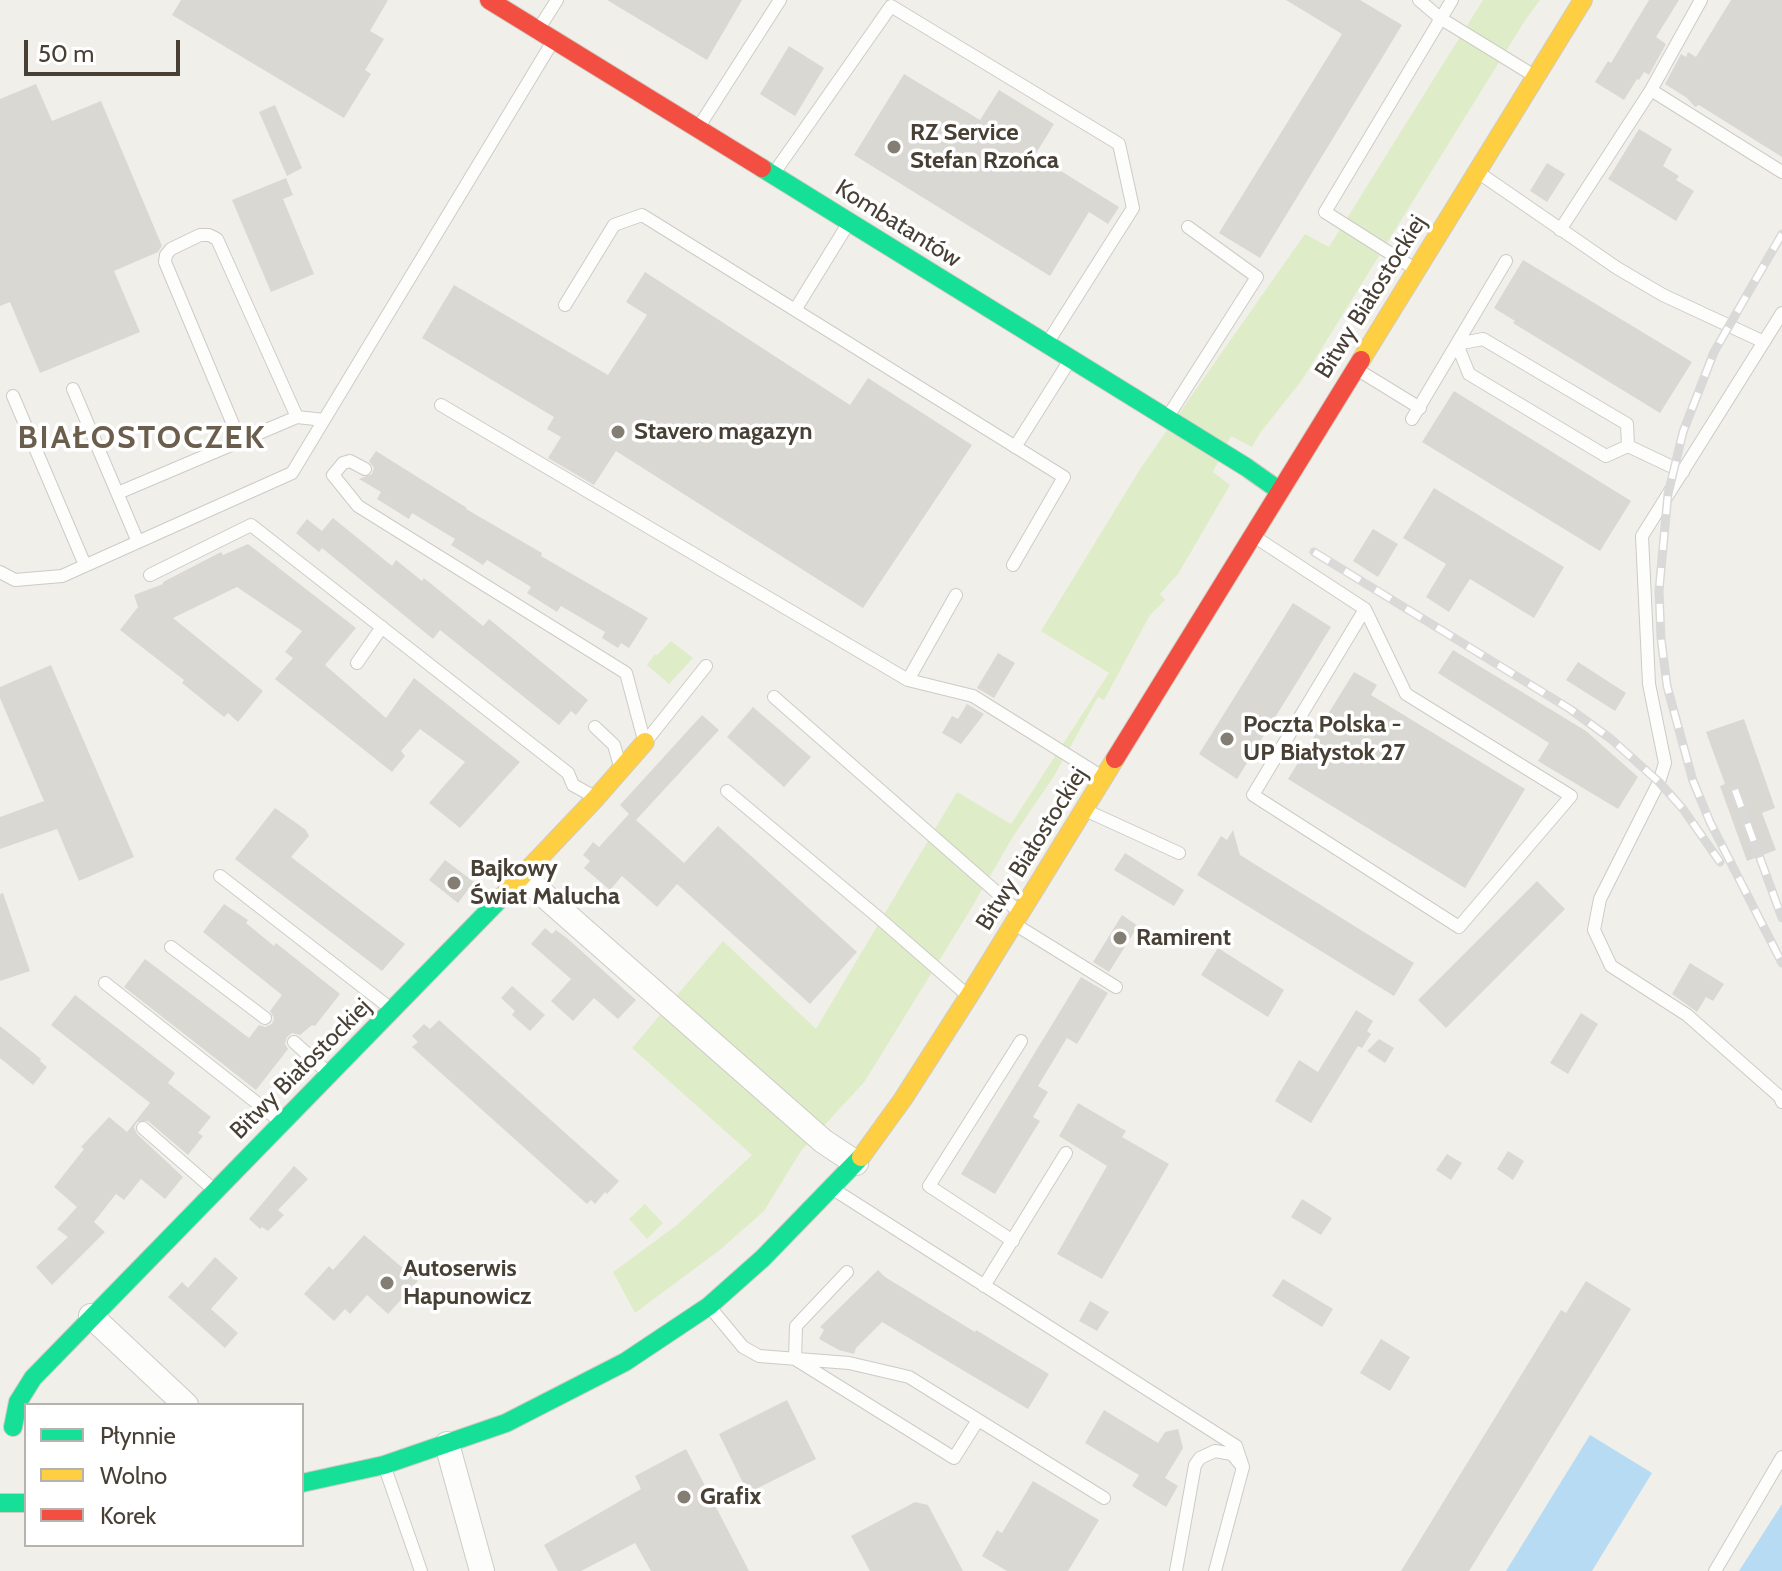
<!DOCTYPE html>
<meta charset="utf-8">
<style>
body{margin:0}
#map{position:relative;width:1782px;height:1571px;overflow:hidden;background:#f0efea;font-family:Cabin,sans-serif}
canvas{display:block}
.legend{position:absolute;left:24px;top:1403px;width:280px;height:144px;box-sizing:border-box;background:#fff;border:2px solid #b6b3ae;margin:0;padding:10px 14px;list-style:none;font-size:24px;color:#484035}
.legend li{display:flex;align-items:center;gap:16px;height:40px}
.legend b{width:40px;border:2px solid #b6b3ae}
.scale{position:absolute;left:24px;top:40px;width:156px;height:36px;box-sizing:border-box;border:4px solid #484035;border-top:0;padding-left:10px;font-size:24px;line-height:28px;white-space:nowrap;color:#484035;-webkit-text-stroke:6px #fff;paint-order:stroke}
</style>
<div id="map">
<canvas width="1782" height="1571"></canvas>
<ul class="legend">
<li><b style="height:10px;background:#16e098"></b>Płynnie</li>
<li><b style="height:10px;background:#ffcf43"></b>Wolno</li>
<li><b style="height:10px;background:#f24e42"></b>Korek</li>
</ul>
<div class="scale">50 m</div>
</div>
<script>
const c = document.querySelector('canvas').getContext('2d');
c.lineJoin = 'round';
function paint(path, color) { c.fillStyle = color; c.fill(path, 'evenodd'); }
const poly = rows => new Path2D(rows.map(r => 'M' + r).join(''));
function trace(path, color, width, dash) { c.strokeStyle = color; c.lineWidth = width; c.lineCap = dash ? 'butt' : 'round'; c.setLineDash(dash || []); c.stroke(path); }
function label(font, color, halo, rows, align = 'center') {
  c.font = font + ' Cabin,sans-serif'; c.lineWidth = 7; c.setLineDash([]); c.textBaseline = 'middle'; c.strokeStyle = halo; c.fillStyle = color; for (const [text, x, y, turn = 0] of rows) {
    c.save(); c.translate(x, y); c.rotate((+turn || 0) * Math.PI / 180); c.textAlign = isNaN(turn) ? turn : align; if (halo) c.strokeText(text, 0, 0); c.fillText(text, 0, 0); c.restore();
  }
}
paint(poly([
 [1483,0,1540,0,1524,22,1302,380,1260,433,1252,447,1231,436,1213,472,1230,485,1178,574,1160,594,1165,600,1150,615,1104,700,1098,697,1054,776,1014,835,969,912,865,1081,801,1151,764,1211,721,1249,635,1313,613,1272,677,1225,752,1155,632,1048,723,941,816,1029,957,792,1011,824,1109,673,1041,631,1142,466,1305,234,1329,247],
 [671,641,693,658,669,684,647,665,655,654,657,655],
 [645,1204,663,1223,647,1239,629,1219]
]), '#deedc8');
paint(poly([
 [1590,1435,1652,1473,1592,1571,1506,1571],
 [1782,1504,1782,1571,1739,1571]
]), '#b7dbf2');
paint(poly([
 [181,0,388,0,370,31,384,39,365,70,371,74,344,118,172,15],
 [607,0,742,0,707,60],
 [1286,0,1360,0,1402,25,1260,258,1219,233,1342,34],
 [1649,0,1679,0,1656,37,1666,44,1649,75,1644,72,1639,80,1637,79,1624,100,1595,82,1608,61,1611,63],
 [1731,0,1782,0,1782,157,1699,105,1695,107,1687,98,1665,84,1681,54,1686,57,1688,52,1696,57],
 [789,46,824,68,795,116,760,94],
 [904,74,980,120,999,90,1054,124,1035,155,1119,207,1108,224,1089,212,1050,276,854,155],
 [36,84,52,121,101,101,162,246,158,252,114,271,140,332,40,373,10,302,0,306,0,99],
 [275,105,302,168,287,176,259,112],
 [1639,129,1672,149,1663,166,1679,176,1676,180,1694,191,1676,221,1608,179],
 [1547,163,1565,174,1547,202,1530,191],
 [286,178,293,195,283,199,314,274,271,292,232,200],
 [1523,260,1692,362,1660,413,1513,323,1515,321,1494,308],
 [645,272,850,405,868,378,972,445,863,608,616,451,594,485,548,458,561,437,547,429,554,417,422,338,454,285,608,375,647,315,626,302],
 [1454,391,1631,501,1600,551,1422,442],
 [376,451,467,508,466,509,542,553,541,556,648,618,629,648,621,643,618,648,602,638,605,632,561,606,557,612,527,593,531,587,487,560,483,565,451,545,455,539,412,513,409,519,377,499,381,492,359,479,372,474,374,468,369,461],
 [1434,488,1564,567,1534,618,1470,579,1449,612,1426,597,1446,564,1403,538],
 [333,518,392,566,396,560,422,581,424,578,483,626,489,619,588,700,576,715,571,711,559,725,440,630,433,639,322,548,319,552,296,533,307,519,322,531],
 [1373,529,1398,544,1378,577,1353,561],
 [248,544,356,628,325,665,386,718,414,678,520,762,460,828,429,803,465,762,420,729,401,751,405,756,392,772,275,679,293,658,285,652,302,631,237,587,173,618,263,691,238,722,228,713,224,717,182,683,184,680,120,630,138,607,134,595,163,584,163,582,221,552,223,555],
 [1293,603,1331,627,1237,779,1199,754],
 [1453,650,1586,731,1638,777,1618,809,1538,761,1549,743,1438,673],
 [998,653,1015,663,994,698,977,688],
 [1578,662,1626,693,1615,711,1566,680],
 [51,665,134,857,79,881,57,829,0,849,0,817,44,801,0,698,0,687],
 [1354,672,1377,685,1371,695,1525,789,1465,888,1288,779],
 [967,704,984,714,961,744,942,733,952,716,958,719],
 [753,707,811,757,784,787,727,737],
 [702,715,719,730,636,820,684,863,718,826,857,952,810,1004,677,884,657,907,622,876,610,890,584,868,590,861,583,855,593,842,599,847,629,814,620,805],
 [1744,719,1775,808,1762,813,1776,850,1747,861,1720,786,1725,784,1706,732],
 [275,808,306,830,309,836,291,857,405,944,382,971,235,859],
 [1233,830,1240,855,1414,963,1394,996,1197,875,1221,836,1227,840],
 [1125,853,1184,890,1174,906,1114,870],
 [445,860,474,882,458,903,429,880],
 [1537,881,1565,909,1446,1028,1418,1000],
 [3,893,30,971,0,981,0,894],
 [224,904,248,920,246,923,274,946,276,943,340,994,315,1026,312,1025,300,1035,292,1033,287,1037,285,1044,288,1049,256,1090,124,987,145,959,249,1038,259,1025,265,1027,272,1024,274,1018,270,1011,282,995,203,932],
 [1122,915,1138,926,1109,972,1093,962],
 [545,928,552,934,556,930,568,939,636,1000,618,1019,594,998,573,1021,551,1001,571,979,531,944],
 [1218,948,1284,990,1268,1017,1201,975],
 [1690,963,1724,984,1713,1001,1706,997,1697,1012,1672,994],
 [1081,977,1108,993,1077,1044,1067,1038,1038,1086,1048,1092,1033,1117,1040,1121,995,1194,961,1174],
 [512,986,545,1015,530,1031,512,1015,515,1011,501,998],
 [75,995,175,1073,168,1083,211,1117,198,1133,203,1136,188,1155,148,1121,137,1122,134,1127,137,1134,183,1177,165,1199,141,1179,124,1200,116,1194,94,1222,105,1232,52,1285,36,1267,68,1237,57,1229,77,1207,54,1187,84,1149,81,1147,109,1117,127,1132,150,1103,51,1025],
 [1356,1010,1373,1021,1367,1031,1371,1034,1362,1048,1358,1046,1311,1123,1275,1101,1299,1060,1318,1072],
 [1581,1013,1598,1024,1568,1074,1550,1063],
 [439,1020,619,1181,607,1194,605,1192,595,1204,591,1200,587,1204,412,1047,418,1042,412,1036,424,1024,430,1029],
 [0,1026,41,1059,40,1061,47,1067,33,1085,0,1058],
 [1379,1039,1394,1048,1385,1063,1367,1051],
 [1078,1103,1126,1131,1122,1137,1169,1164,1102,1279,1057,1254,1107,1166,1059,1136],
 [1508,1151,1524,1161,1513,1180,1497,1169],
 [1447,1154,1462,1163,1451,1180,1436,1170],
 [294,1166,308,1179,278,1210,284,1215,268,1231,262,1227,260,1229,249,1219],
 [1302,1199,1332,1218,1321,1235,1291,1217],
 [364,1235,418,1281,388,1314,367,1295,350,1314,345,1309,334,1321,304,1294,329,1266,333,1270],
 [215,1257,238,1278,211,1309,238,1333,225,1348,168,1297,182,1282,188,1288],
 [878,1270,885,1277,975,1332,976,1330,1049,1374,1028,1409,882,1322,856,1348,854,1354,839,1350,819,1339,824,1330,820,1327],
 [1283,1279,1333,1309,1322,1327,1272,1296],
 [1586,1281,1631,1309,1469,1571,1401,1571,1561,1310,1566,1313],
 [1090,1301,1109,1312,1097,1331,1079,1321],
 [1381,1339,1410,1357,1390,1391,1360,1373],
 [787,1400,816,1459,748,1493,719,1434],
 [1104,1410,1158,1443,1165,1432,1178,1429,1183,1448,1165,1478,1178,1486,1166,1507,1132,1486,1139,1475,1085,1443],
 [686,1449,749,1571,651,1571,635,1543,581,1571,558,1571,544,1545,641,1489,635,1476],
 [1033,1481,1099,1520,1068,1571,1007,1571,982,1556,997,1530,1002,1533],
 [915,1502,928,1505,963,1571,870,1571,851,1536]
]), '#dad8d2');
const lane = poly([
 [1419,0,1440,18,1533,75],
 [538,30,557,0],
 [1651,90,1701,0],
 [698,128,780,0],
 [774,173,891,6,1119,144,1133,208,1048,342],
 [1479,173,1617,268,1663,295,1764,342],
 [1560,230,1651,90,1782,172],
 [1415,269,1325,212,1452,0],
 [565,305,614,225,642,215,1064,477,1013,565],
 [795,310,848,224],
 [1782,313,1642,536,1649,684,1665,763,1659,782,1600,899,1594,930,1611,966,1687,1015,1780,1097,1782,1102],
 [1358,370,1420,408],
 [73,389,138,542],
 [13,396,85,565],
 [441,405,908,680,973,696,1101,776],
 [1167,418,1257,277,1188,227],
 [1412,419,1506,261],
 [240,441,165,262,166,255,171,249,200,235,209,235,217,239,297,417],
 [1628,446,1627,424,1483,339,1457,344,1469,374,1606,456,1628,446,1683,472],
 [1015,447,1070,360],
 [365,469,350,461,343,463,333,475,358,506,626,673,644,740],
 [118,493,297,417,324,420],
 [1255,537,1365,609,1253,795,1459,927,1571,796,1406,694,1365,609],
 [0,572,15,580,62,576,292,473,553,41],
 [150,575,251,525,568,773,573,785,593,796],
 [357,663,382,627],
 [908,680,956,595],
 [774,697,1018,911],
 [595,727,614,745,620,766],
 [647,740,706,666],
 [727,791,879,918,966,994],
 [1085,810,1179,853],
 [220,876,390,1008],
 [1016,925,1116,987],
 [171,947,265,1018],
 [105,983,281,1122],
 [294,1042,327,1072],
 [143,1128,213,1189],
 [833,1189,1236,1446,1243,1467,1215,1571],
 [1013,1241,929,1186,1021,1041],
 [847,1272,796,1326,795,1359,954,1458,978,1420],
 [984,1286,1066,1153],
 [709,1306,743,1347,759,1356,849,1363,909,1377,1104,1498],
 [384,1465,421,1571],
 [1176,1571,1195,1465,1200,1458,1215,1451,1232,1454,1241,1465],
 [1715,1571,1782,1457]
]);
const street = poly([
 [521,875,823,1141,856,1163],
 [91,1316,186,1405],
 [447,1444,482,1571]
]);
const fast = poly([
 [762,168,1246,467,1280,491],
 [13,1427,18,1402,33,1378,503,896],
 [302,1483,384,1465,506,1423,625,1362,709,1306,763,1258,861,1157],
 [0,1503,26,1503]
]);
const slow = poly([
 [1361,360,1583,0],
 [503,896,596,798,645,742],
 [861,1157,903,1099,969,996,1115,759]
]);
const jam = poly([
 [489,0,762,168],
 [1115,759,1361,360]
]);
trace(lane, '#cdcbc6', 14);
trace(street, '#cdcbc6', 26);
trace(fast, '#d0ccc0', 20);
trace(slow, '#d0ccc0', 20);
trace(jam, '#d0ccc0', 20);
trace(lane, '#fdfdfc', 12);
trace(street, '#fdfdfc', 24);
trace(fast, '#16e098', 18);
trace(slow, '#ffcf43', 18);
trace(jam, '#f24e42', 18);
const rail = poly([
 [1782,234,1714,352,1683,432,1668,494,1659,591,1661,638,1667,686,1693,781,1710,822,1782,963],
 [1314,552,1570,709,1611,739,1659,782,1683,809,1720,862],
 [1735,790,1782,918]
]);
trace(rail, '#d9d9d8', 9);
trace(rail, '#fff', 6, [18]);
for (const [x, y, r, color] of [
 [894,147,8,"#837d74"],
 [618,432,8,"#837d74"],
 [1227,739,8,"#837d74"],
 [454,883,8,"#837d74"],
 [1120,938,8,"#837d74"],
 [387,1283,8,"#837d74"],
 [684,1497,8,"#837d74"]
]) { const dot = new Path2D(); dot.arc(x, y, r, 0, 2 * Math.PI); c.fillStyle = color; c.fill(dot); trace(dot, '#fff', 3); }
label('bold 24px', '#484035', '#fff', [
 ["RZ Service",910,133],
 ["Stefan Rzońca",910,161],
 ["Stavero magazyn",634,432],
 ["Poczta Polska -",1243,725],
 ["UP Białystok 27",1243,753],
 ["Bajkowy",470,869],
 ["Świat Malucha",470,897],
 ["Ramirent",1136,938],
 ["Autoserwis",403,1269],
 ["Hapunowicz",403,1297],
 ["Grafix",700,1497]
], 'left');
label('24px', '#484035', '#fff', [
 ["Kombatantów",898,224,32],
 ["Bitwy Białostockiej",1371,297,-58],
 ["Bitwy Białostockiej",1032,849,-58],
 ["Bitwy Białostockiej",301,1069,-45]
]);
c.letterSpacing = '2px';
label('bold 32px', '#6b5e4c', '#fff', [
 ["BIAŁOSTOCZEK",142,439]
]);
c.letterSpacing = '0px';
</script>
